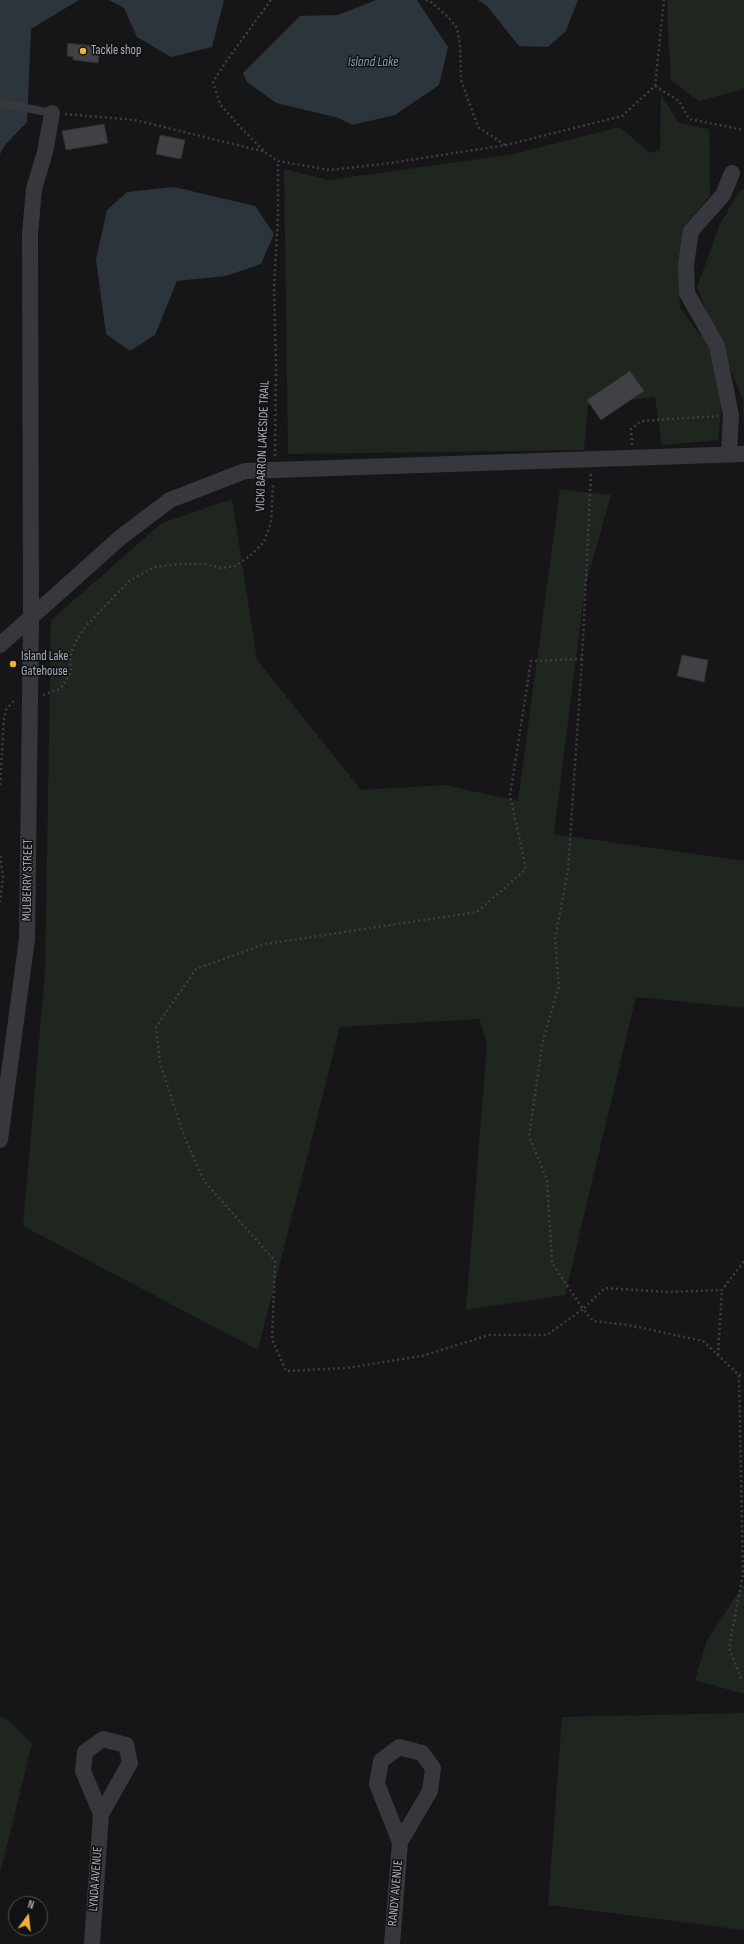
<!DOCTYPE html>
<style>
body{margin:0}
#map{position:relative;width:744px;height:1944px;overflow:hidden;background:#161618;font-family:"Sofia Sans Condensed",sans-serif}
canvas{display:block}
.north{position:absolute;left:8px;top:1896px;width:40px;height:40px;box-sizing:border-box;background:#111113;border:1px solid #4d4f55;border-radius:50%;rotate:15deg;font-size:11px;font-weight:700;line-height:16px;text-align:center;color:#a8adb8}
.north::after{content:'';display:block;margin:auto;width:14px;height:18px;background:#f2b134;clip-path:polygon(50% 0,100% 100%,50% 72%,0 100%)}
</style>
<div id="map">
<canvas width="744" height="1944"></canvas>
<div class="north">N</div>
</div>
<script>
const c = document.querySelector('canvas').getContext('2d');
c.lineJoin = 'round';
function paint(path, color) { c.fillStyle = color; c.fill(path, 'evenodd'); }
const poly = rows => new Path2D(rows.map(r => 'M' + r).join(''));
function trace(path, color, width, dash) { c.strokeStyle = color; c.lineWidth = width; c.lineCap = dash ? 'butt' : 'round'; c.setLineDash(dash || []); c.stroke(path); }
function label(font, color, halo, rows, align = 'center') {
  c.font = font + ' "Sofia Sans Condensed",sans-serif'; c.lineWidth = 3; c.setLineDash([]); c.textBaseline = 'middle'; c.strokeStyle = halo; c.fillStyle = color; for (const [text, x, y, turn = 0] of rows) {
    c.save(); c.translate(x, y); c.rotate((+turn || 0) * Math.PI / 180); c.textAlign = isNaN(turn) ? turn : align; if (halo) c.strokeText(text, 0, 0); c.fillText(text, 0, 0); c.restore();
  }
}
paint(poly([
 [668,0,744,0,744,89,699,101,671,80,667,17],
 [661,95,679,123,709,129,710,196,686,224,679,282,680,308,712,350,721,409,718,440,662,445,655,397,588,405,584,450,288,454,284,169,328,180,509,155,620,127,650,153,660,150],
 [744,188,744,442,743,400,697,288,719,226,737,195],
 [560,489,611,495,585,587,554,834,744,861,744,1008,636,997,565,1295,466,1310,487,1043,479,1019,340,1027,258,1350,23,1226,45,972,51,620,162,523,232,499,257,660,361,790,445,785,518,801],
 [744,1584,744,1694,695,1680,707,1640],
 [744,1713,744,1930,548,1905,562,1717],
 [0,1717,6,1718,32,1744,0,1873]
]), '#1e261f');
paint(poly([
 [0,0,79,0,31,29,27,122,5,145,0,154],
 [109,0,224,0,212,47,171,57,137,37,124,8],
 [376,0,417,0,448,47,439,85,395,115,352,125,339,118,276,103,247,82,243,73,300,16,338,15],
 [478,0,578,0,566,31,548,47,519,46,487,6],
 [174,187,255,206,274,234,261,264,226,276,177,281,155,335,130,351,106,334,96,259,107,210,127,192]
]), '#2c353c');
const building = poly([
 [68,43,100,47,98,63,73,60,73,57,67,56,68,43],
 [104,124,108,143,66,150,62,131,104,124],
 [160,135,185,140,181,159,156,154,160,135],
 [630,371,644,391,601,420,587,400,630,371],
 [682,655,708,660,704,682,677,676,682,655]
]);
paint(building, '#404145');
trace(building, '#303034', 1);
trace(poly([
 [271,0,225,63,213,82,220,104,242,129,266,153,278,161,330,170,391,163,506,145,622,116,655,86,664,0],
 [426,0,430,1,448,17,457,28,460,45,461,80,478,127,505,145],
 [655,86,679,101,689,119,744,130],
 [65,114,135,120,266,152],
 [632,445,631,429,641,421,718,416],
 [275,456,276,366,274,288,278,216,278,161],
 [591,474,582,659,568,870,555,939,559,986,543,1040,529,1136,547,1180,552,1263,583,1309,605,1288,667,1292,722,1290,744,1261],
 [582,659,531,661,510,795,526,869,477,912,265,944,196,969,156,1027,160,1063,184,1136,204,1181,275,1261,272,1339,286,1371,347,1368,422,1356,489,1335,547,1335,583,1309,593,1321,628,1325,703,1341,739,1375,743,1574,729,1648,741,1678,744,1678],
 [43,695,60,689,71,673,70,657,75,643,85,627,129,581,155,567,182,564,205,564,221,568,235,566,250,556,264,542,271,523,273,485],
 [0,785,4,718,6,710,15,699],
 [0,856,3,877,0,902],
 [718,1355,722,1290],
 [739,1375,744,1375]
]), '#3d3f44', 2.5, [2, 3]);
trace(poly([
 [1,103,52,113]
]), '#37383d', 8);
trace(poly([
 [729,453,731,415,717,346,687,293,686,265,691,231,723,195,732,173],
 [0,645,121,537,170,500,245,471,744,454],
 [0,1140,27,939,31,618,30,234,34,189,45,152,52,113],
 [92,1944,101,1814,130,1763,126,1745,103,1739,85,1752,83,1771,101,1814],
 [392,1944,400,1842,430,1791,433,1768,422,1753,399,1747,381,1761,377,1784,400,1842]
]), '#37383d', 16);
for (const [x, y, r, color] of [
 [83,51,4,"#f2b134"],
 [13,664,4,"#f2b134"]
]) { const dot = new Path2D(); dot.arc(x, y, r, 0, 2 * Math.PI); c.fillStyle = color; c.fill(dot); trace(dot, '#111113', 1.5); }
label('13px', '#a8adb8', '#111113', [
 ["Tackle shop",91,51],
 ["Island Lake",21,657],
 ["Gatehouse",21,672]
], 'left');
label('13px', '#a8adb8', '#111113', [
 ["VICKI BARRON LAKESIDE TRAIL",263,446,-88],
 ["MULBERRY STREET",28,880,-89],
 ["LYNDA AVENUE",96,1879,-86],
 ["RANDY AVENUE",396,1893,-85]
]);
label('italic 14px', '#7f9bb3', '#111113', [
 ["Island Lake",373,62]
]);
</script>
